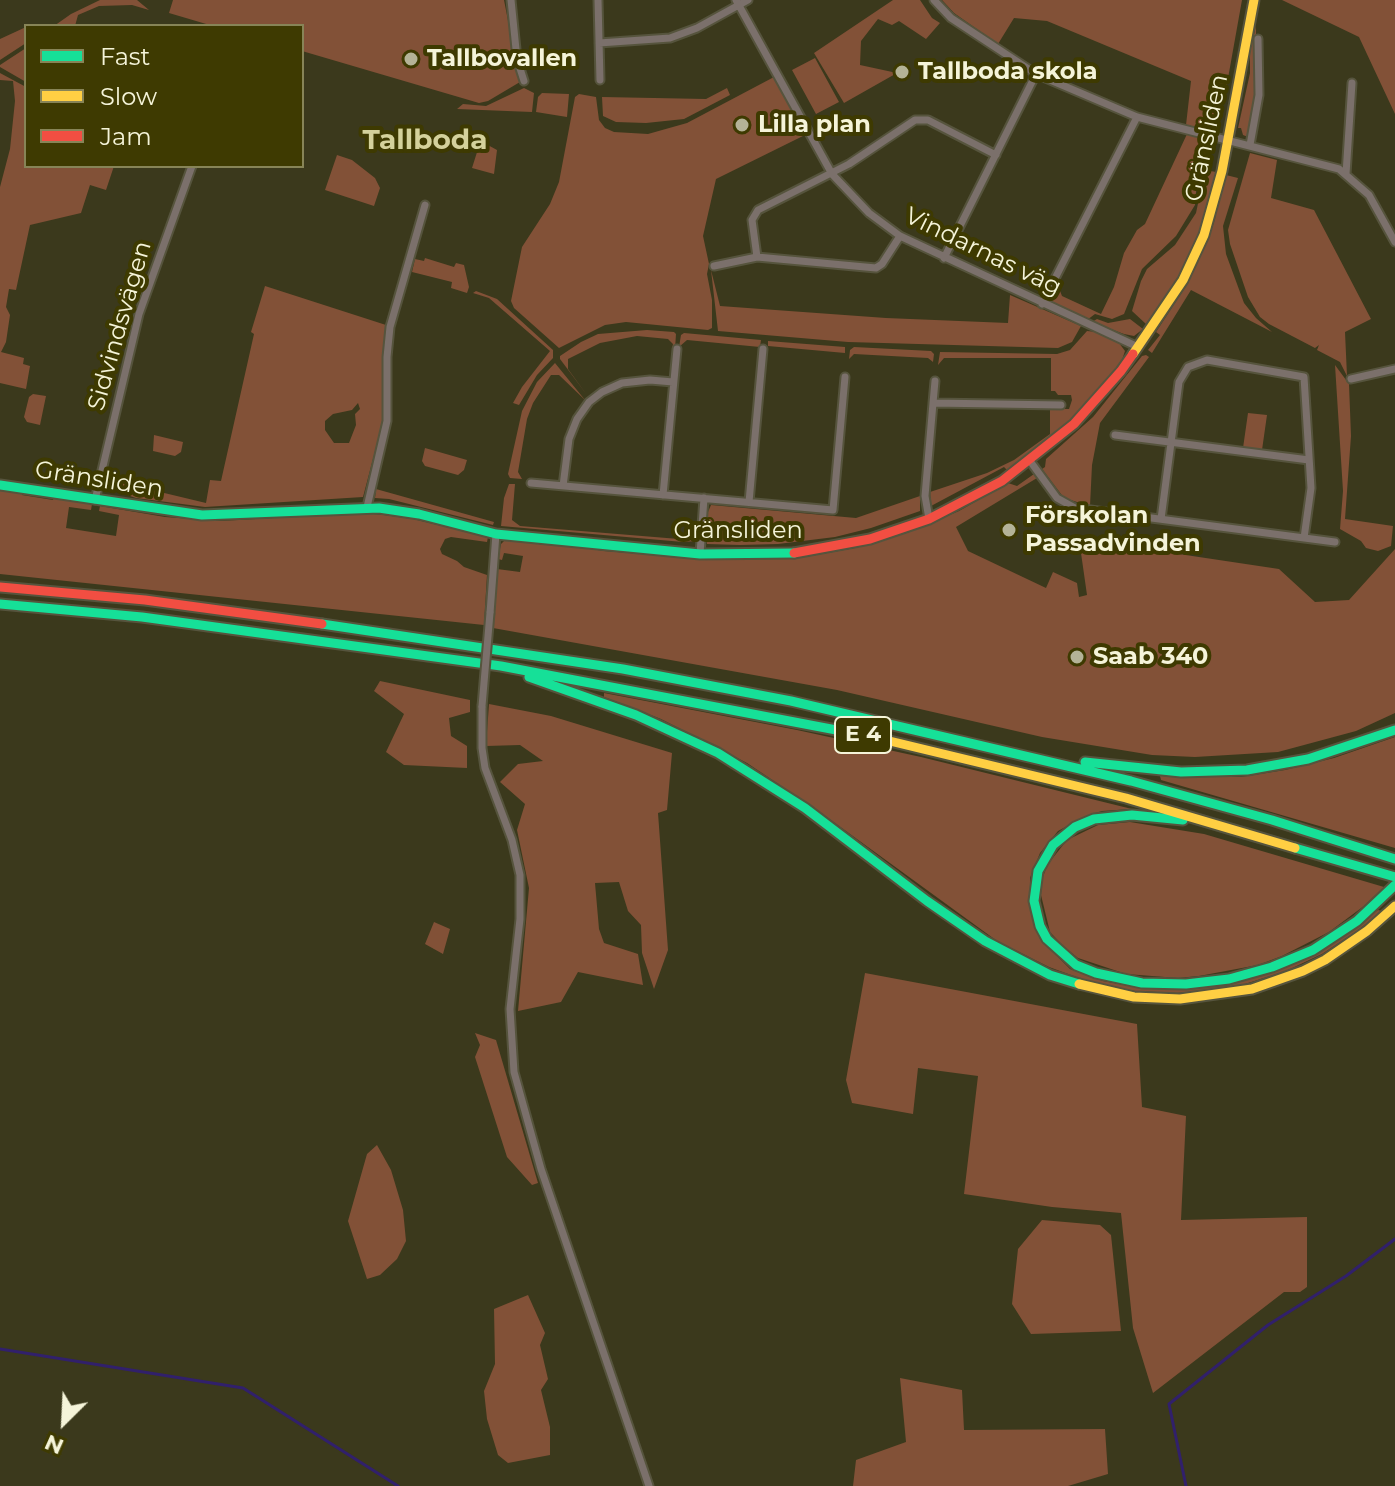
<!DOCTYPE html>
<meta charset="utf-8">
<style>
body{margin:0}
#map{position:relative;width:1395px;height:1486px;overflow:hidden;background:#3b391c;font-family:Montserrat,sans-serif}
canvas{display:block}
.legend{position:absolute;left:24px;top:24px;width:280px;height:144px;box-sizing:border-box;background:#3e3a01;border:2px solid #878457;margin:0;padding:10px 14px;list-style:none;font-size:24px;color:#f5f4d9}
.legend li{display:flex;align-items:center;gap:16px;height:40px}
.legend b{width:40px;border:2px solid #878457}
.north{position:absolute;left:24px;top:1382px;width:80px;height:80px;-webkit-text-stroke:6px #3e3a01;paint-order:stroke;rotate:204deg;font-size:22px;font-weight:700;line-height:32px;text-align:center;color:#f5f4d9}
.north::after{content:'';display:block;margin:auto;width:28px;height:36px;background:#f5f4d9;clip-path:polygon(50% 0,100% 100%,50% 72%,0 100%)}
</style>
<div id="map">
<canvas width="1395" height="1486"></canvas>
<ul class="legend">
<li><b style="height:10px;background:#16e098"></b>Fast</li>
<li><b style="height:10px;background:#ffcf43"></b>Slow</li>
<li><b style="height:10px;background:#f24e42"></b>Jam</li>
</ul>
<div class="north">N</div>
</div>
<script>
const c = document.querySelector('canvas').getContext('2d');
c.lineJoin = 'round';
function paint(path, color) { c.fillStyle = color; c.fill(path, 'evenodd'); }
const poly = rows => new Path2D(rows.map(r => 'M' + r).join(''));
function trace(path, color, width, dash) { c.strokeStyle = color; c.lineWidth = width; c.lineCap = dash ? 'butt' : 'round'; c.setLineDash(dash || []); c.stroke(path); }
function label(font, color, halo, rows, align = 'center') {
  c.font = font + ' Montserrat,sans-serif'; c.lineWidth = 8; c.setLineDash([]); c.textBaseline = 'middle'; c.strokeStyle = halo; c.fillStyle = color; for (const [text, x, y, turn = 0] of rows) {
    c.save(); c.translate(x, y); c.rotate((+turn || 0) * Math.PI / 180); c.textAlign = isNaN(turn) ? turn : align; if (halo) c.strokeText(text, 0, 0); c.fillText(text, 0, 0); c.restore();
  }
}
paint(poly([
 [100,0,137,0,149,10,132,5,99,6,78,15,75,26,54,26,71,14],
 [173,0,504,0,520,82,488,101,479,103,302,51,302,26,213,26,169,13],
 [893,0,920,0,932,18,940,23,926,39,899,21,892,25,878,19,861,41,860,65,897,73,844,103,814,53],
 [942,0,1242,0,1225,95,1213,130,1186,125,1191,81,1047,21,1014,18,998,44,954,13],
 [1282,0,1395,0,1395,114,1359,37],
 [1256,26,1256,102,1248,137,1243,135,1241,128,1238,128,1250,73,1250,51],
 [26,27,26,43,0,60,0,39],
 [26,48,26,82,0,67,0,65],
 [815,58,839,102,816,114,792,70],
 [0,73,26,87,26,166,114,166,106,190,90,185,81,213,30,225,16,290,9,289,6,307,10,315,6,342,1,352,24,358,23,364,30,366,26,389,0,383,0,187,10,149,15,101,13,81,0,80],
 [774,77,805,135,716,179,703,236,709,264,707,274,712,300,712,328,708,330,626,322,605,325,559,348,514,308,511,301,522,247,550,204,559,182,575,97,579,94,596,97,599,120,605,128,614,132,648,134,687,123],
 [524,88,534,93,532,112,457,109,463,104,486,106],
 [727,88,730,95,684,119,646,123,616,122,603,116,602,97,706,99],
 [542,93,569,94,567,117,536,112,538,97],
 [1187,134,1210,139,1197,181,1195,205,1176,236,1142,269,1124,314,1112,319,1095,314,1087,320,1051,304,1050,296,1057,283,1062,296,1101,314,1114,287,1124,253,1137,230,1145,224],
 [486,144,497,150,494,174,472,168,478,149],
 [1250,153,1277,160,1271,198,1314,210,1371,319,1345,332,1347,376,1340,362,1317,350,1319,345,1315,348,1269,324,1260,317,1248,297,1230,244,1228,230],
 [337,155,352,160,375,178,380,188,374,206,325,190],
 [1205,170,1216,172,1200,235,1181,274,1146,324,1132,311,1141,281,1147,269,1175,245,1196,213],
 [1226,175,1238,178,1223,226,1226,254,1244,303,1256,318,1272,332,1191,290,1152,353,1148,350,1160,335,1156,332,1186,286,1210,234,1215,219,1217,199,1220,199],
 [425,258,454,267,456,263,464,265,469,287,467,293,451,288,452,282,412,272,415,259,424,261],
 [711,270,720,306,886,318,1008,323,1010,295,1081,326,1072,342,1058,348,848,342,718,331],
 [265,286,386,325,382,361,383,421,363,497,205,507,136,498,104,487,106,479,206,503,210,480,221,481,254,334,251,332],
 [358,403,360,409,355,414,356,425,349,443,334,443,325,430,325,421,333,414,352,410],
 [476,291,497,299,553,350,553,358,537,375,519,405,513,403,522,387,550,351,489,298,473,293],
 [1097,319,1108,323,1130,319,1143,329,1134,336,1124,334,1092,322],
 [647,330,674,332,676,334,675,349,672,349,673,344,668,339,637,336,600,343,568,359,568,369,587,395,560,359,560,356,581,342,598,334],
 [1087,331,1097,332,1119,343,1125,351,1121,363,1108,381,1082,411,1021,462,1008,471,1004,467,931,506,930,492,987,473,1014,460,1050,434,1050,409,1069,409,1072,400,1071,395,1058,395,1055,391,1051,391,1051,358,944,358,938,365,940,352,1057,354,1070,350],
 [684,333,761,340,760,347,687,340,679,347,681,335],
 [768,341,845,347,845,353,768,346],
 [854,347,931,351,934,354,933,362,928,358,854,354,849,359,850,350],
 [1146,355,1149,357,1100,423,1092,465,1090,506,1064,498,1042,469,1045,467,1046,459,1093,417,1142,356],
 [555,363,585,400,559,375,551,375,533,403,527,419,518,472,522,479,510,478,508,474,522,411,537,382],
 [1335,365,1349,384,1351,436,1345,519,1393,526,1391,546,1378,551,1366,548,1361,541,1340,529,1343,491],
 [33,394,46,396,40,425,27,422,24,417,29,397],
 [1248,413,1267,415,1262,450,1243,448],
 [154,435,183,442,181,452,175,456,153,451],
 [425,448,467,460,464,470,458,475,425,466,422,461],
 [1034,474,1037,478,956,527,968,551,1046,588,1053,572,1077,583,1079,597,1087,595,1079,539,1279,569,1315,602,1349,600,1395,549,1395,713,1356,731,1278,752,1195,757,1152,755,1042,737,837,690,493,628,497,569,520,572,523,556,504,553,502,560,498,559,501,544,506,539,545,545,546,542,604,551,706,559,805,557,855,548,909,532,959,511,1008,483,1017,486],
 [509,484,515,484,512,520,520,526,691,540,698,535,697,541,683,542,501,526,504,498],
 [376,489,494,522,493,525,389,499,375,498],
 [0,490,22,491,22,495,53,500,54,496,92,504,91,510,69,507,66,528,116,536,119,515,99,511,100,506,165,517,220,521,363,513,384,515,413,519,488,537,487,542,451,537,445,539,440,549,442,554,457,561,464,567,487,575,484,625,0,574],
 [920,496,920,511,871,528,835,537,778,544,740,545,707,544,706,538,708,512,711,505,856,518],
 [380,681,470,700,470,712,449,718,451,736,467,746,467,768,404,765,386,752,404,714,374,691],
 [604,693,797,730,921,757,1132,809,1102,811,1086,816,1058,831,1040,853,1030,878,1031,914,1040,939,1070,969,1103,981,1135,987,1175,990,1219,986,1246,980,1300,962,1378,910,1382,911,1357,931,1322,954,1286,971,1245,984,1212,990,1177,993,1135,991,1090,982,1049,967,997,941,817,810,747,763,661,719,604,697],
 [489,704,551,716,672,753,667,810,658,813,668,950,654,989,642,953,641,925,628,911,619,882,595,883,599,929,604,943,638,954,643,985,578,972,561,1002,518,1011,529,888,517,830,525,804,500,782,518,764,543,761,520,745,486,746],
 [1395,737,1395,848,1161,780,1160,776,1241,777,1285,770,1334,758],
 [1130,822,1204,834,1384,887,1364,906,1329,932,1282,956,1258,965,1199,976,1178,978,1126,974,1078,958,1064,947,1050,932,1041,895,1042,879,1048,864,1067,840,1098,825],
 [434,922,450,929,443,954,425,944],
 [865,973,1137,1024,1142,1107,1186,1116,1181,1220,1307,1217,1307,1287,1300,1292,1284,1292,1153,1393,1133,1328,1121,1213,1052,1207,964,1194,978,1076,918,1068,913,1114,852,1103,846,1080],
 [475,1033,496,1040,538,1183,532,1185,507,1157,475,1057,480,1045],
 [377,1145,391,1170,403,1210,406,1241,397,1259,380,1275,367,1279,348,1221,367,1154],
 [1042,1220,1100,1225,1111,1235,1121,1331,1031,1334,1012,1304,1018,1249],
 [528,1295,545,1333,540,1345,548,1379,541,1390,550,1427,550,1455,508,1463,498,1455,487,1419,484,1391,495,1364,494,1309],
 [900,1378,962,1390,964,1430,1105,1429,1108,1474,1068,1486,853,1486,856,1460,906,1442]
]), '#825137');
trace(poly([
 [0,1349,243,1388,398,1486],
 [1186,1486,1169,1404,1268,1325,1346,1276,1395,1239]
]), '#31206b', 3);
const street = poly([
 [511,0,517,59,524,81],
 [598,0,600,80],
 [736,0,832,174,869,213,900,236,1138,347],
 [934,0,951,18,1036,74,1137,117,1339,169,1369,195,1395,242],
 [599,43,670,38,697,28,748,0],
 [1250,145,1259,95,1258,39],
 [1346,174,1352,83],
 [757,257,752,220,758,210,849,164,915,120,928,120,996,155],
 [944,258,1036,74],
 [714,266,757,257,876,268,882,264,900,236],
 [1042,304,1137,117],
 [1351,379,1395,369],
 [933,403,935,381],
 [1115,435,1309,460],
 [1030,461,1057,498,1075,508,1335,542],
 [531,483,833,510,845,377],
 [563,486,569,439,577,419,589,402,602,392,622,383,650,380,673,382],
 [663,495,677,349],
 [95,500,139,314,192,166],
 [749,502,763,349],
 [367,507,387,421,387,357,390,327,425,205],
 [929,519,925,496,933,403,1061,405],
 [1161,519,1179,382,1188,367,1207,360,1304,377,1311,488,1304,538],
 [700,554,704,498],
 [490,613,496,534],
 [482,706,482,748,485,768,512,840,520,875,520,919,510,1009,514,1072,541,1169,649,1486]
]);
const fast = poly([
 [0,485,202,515,379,508,419,514,496,534,700,554,794,553],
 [0,604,142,617,501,666,873,737],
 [322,624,623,669,791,701,1131,781,1272,820,1395,859],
 [529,677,636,715,718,753,805,808,927,901,985,941,1050,975,1079,984],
 [1085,762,1181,772,1247,770,1308,759,1395,730],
 [1183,820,1132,815,1094,819,1075,827,1053,845,1038,871,1034,901,1040,926,1047,939,1076,965,1096,973,1142,983,1186,984,1229,979,1272,967,1313,950,1357,921,1395,885],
 [1295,848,1395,877]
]);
const slow = poly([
 [1133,354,1183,280,1204,235,1222,171,1254,0],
 [873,737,1126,798,1295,848],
 [1079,984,1134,997,1180,999,1252,989,1303,971,1325,960,1367,931,1395,906]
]);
const jam = poly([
 [794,553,870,539,929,519,1002,481,1074,424,1121,371,1133,354],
 [0,587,145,600,322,624]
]);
trace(street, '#56543d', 11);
trace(fast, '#56543d', 13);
trace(slow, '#56543d', 13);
trace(jam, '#56543d', 13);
trace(street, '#7b706b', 7);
trace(fast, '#16e098', 9);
trace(slow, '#ffcf43', 9);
trace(jam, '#f24e42', 9);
const streetBridge = poly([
 [482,706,490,613]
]);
trace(streetBridge, '#56543d', 11, []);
trace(streetBridge, '#7b706b', 7);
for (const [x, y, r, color] of [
 [411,59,8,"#b4b397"],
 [902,72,8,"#b4b397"],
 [742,125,8,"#b4b397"],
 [1009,530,8,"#b4b397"],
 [1077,657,8,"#b4b397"]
]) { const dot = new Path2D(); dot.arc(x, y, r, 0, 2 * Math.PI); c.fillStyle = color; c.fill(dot); trace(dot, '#3e3a01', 3); }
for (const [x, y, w] of [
 [863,735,56]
]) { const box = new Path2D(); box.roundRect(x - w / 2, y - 18, w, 36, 6); c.fillStyle = '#3e3a01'; c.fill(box); trace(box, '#f5f4d9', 2); }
label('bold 22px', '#f5f4d9', null, [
 ["E 4",863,735]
]);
label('bold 24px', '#f5f4d9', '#3e3a01', [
 ["Tallbovallen",427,59],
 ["Tallboda skola",918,72],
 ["Lilla plan",758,125],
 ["Förskolan",1025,516],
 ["Passadvinden",1025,544],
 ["Saab 340",1093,657]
], 'left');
label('24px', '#f5f4d9', '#3e3a01', [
 ["Gränsliden",1207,138,-78],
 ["Vindarnas väg",983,252,26],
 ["Sidvindsvägen",120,326,-74],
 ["Gränsliden",99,480,9],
 ["Gränsliden",738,531]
]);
label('bold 28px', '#d4d19b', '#3e3a01', [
 ["Tallboda",425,141]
]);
</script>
